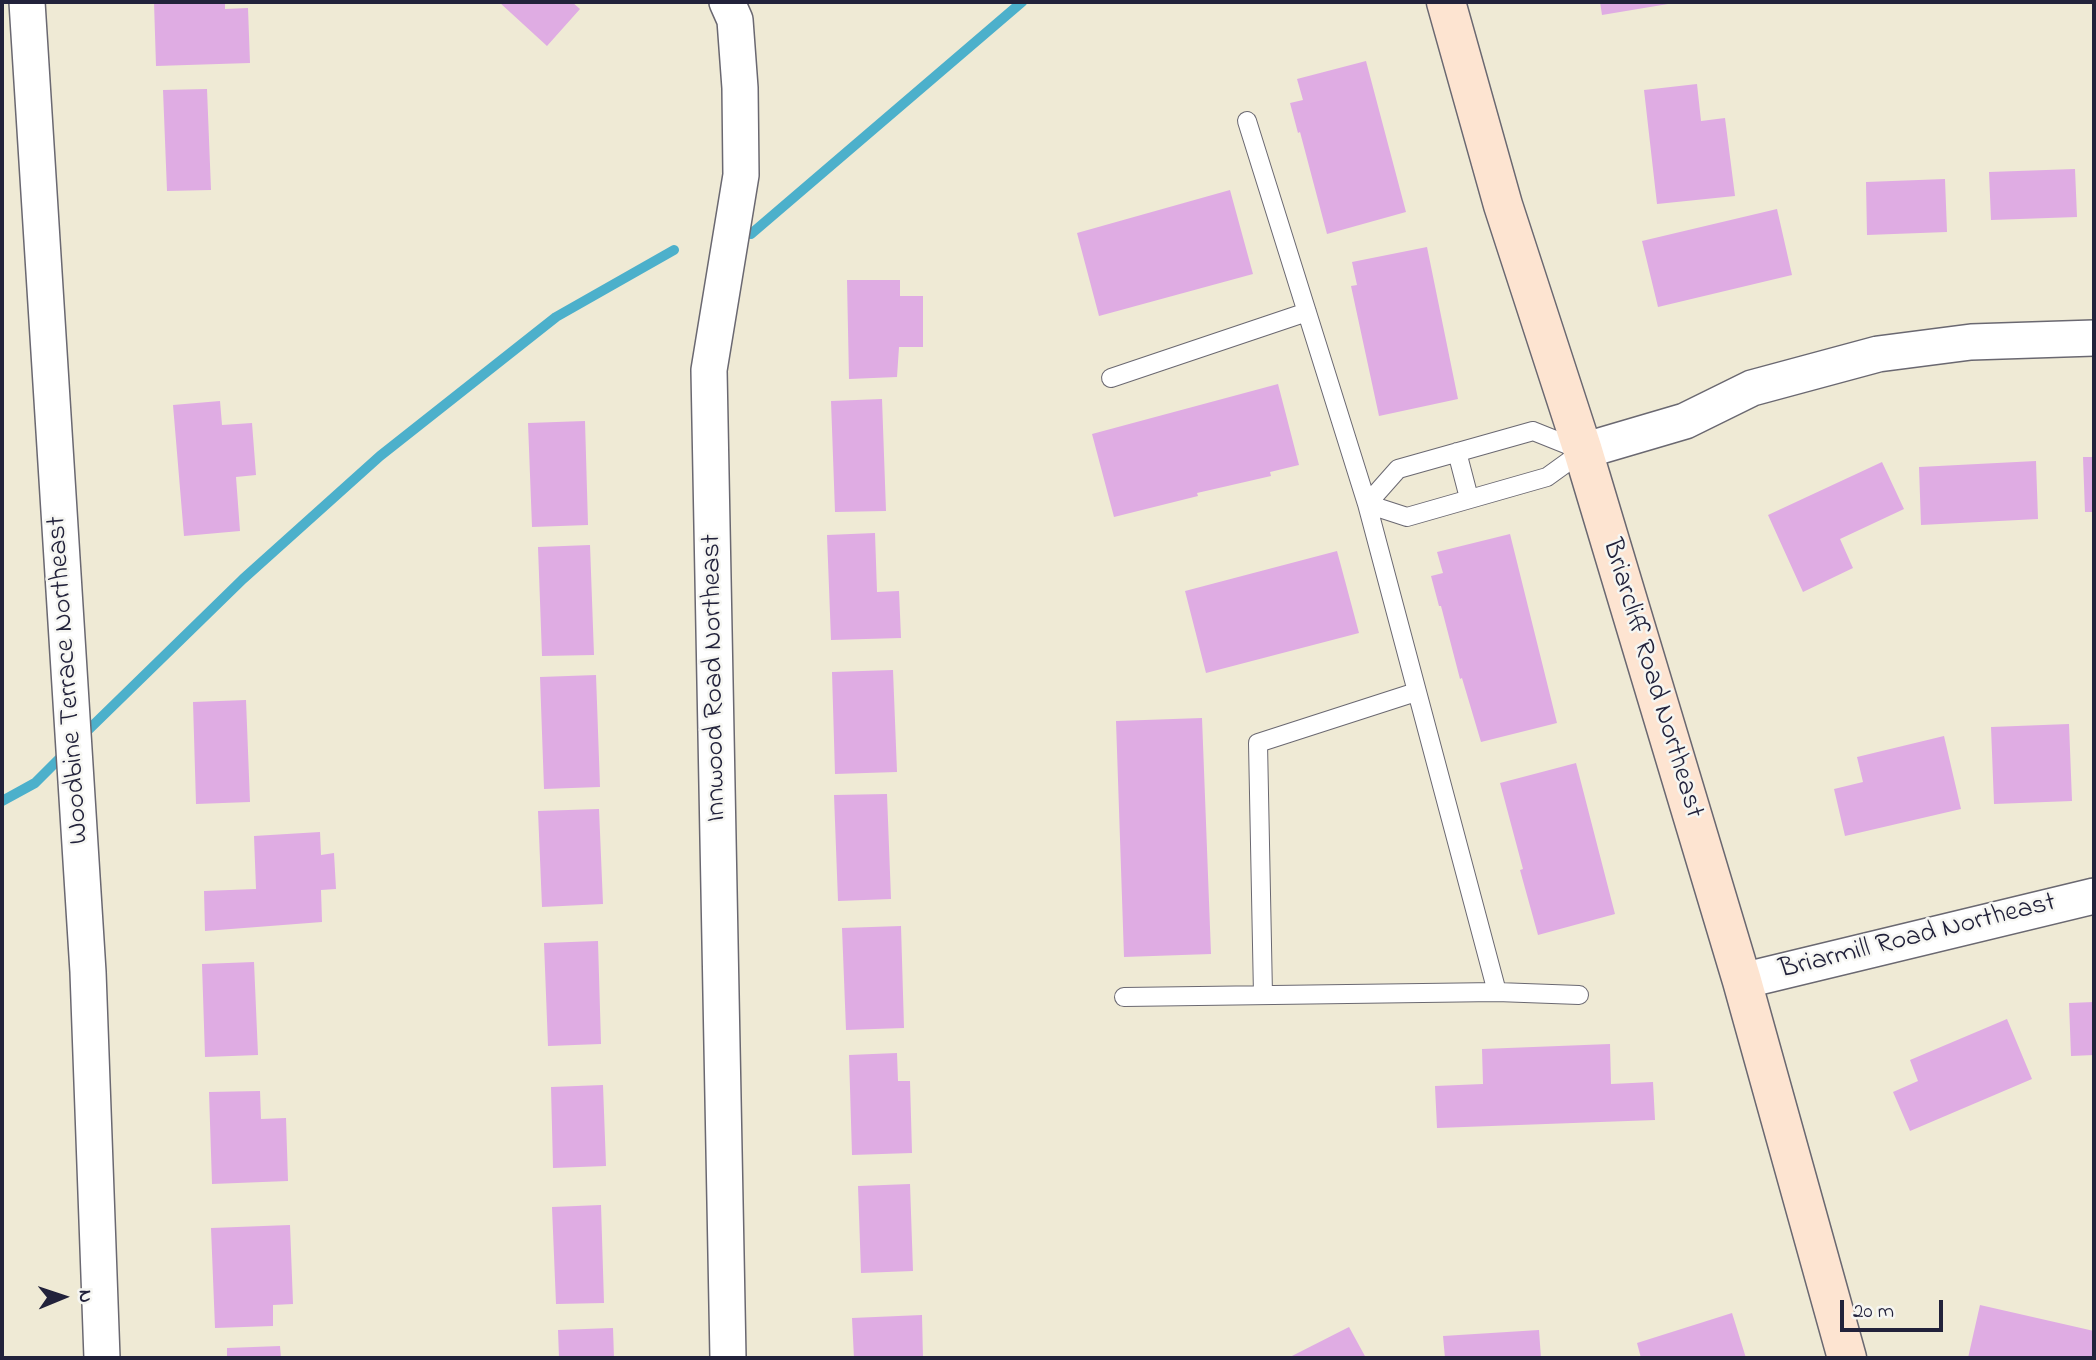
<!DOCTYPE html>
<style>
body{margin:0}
#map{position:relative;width:2096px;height:1360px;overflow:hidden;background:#efead5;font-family:"Indie Flower",sans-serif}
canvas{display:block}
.frame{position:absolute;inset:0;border:4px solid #22223b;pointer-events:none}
.north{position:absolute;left:28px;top:1262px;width:70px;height:70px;-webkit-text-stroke:5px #f6f6f2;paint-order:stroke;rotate:88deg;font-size:19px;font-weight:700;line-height:28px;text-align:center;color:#22223b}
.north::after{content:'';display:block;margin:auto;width:24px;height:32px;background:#22223b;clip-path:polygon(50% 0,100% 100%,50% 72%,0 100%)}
.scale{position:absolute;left:1840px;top:1300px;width:103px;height:32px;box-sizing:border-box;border:4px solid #22223b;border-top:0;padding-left:9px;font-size:21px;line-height:24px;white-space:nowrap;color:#22223b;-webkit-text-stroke:5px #f6f6f2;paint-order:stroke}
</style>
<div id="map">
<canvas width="2096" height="1360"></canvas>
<div class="frame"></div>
<div class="north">N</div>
<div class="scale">20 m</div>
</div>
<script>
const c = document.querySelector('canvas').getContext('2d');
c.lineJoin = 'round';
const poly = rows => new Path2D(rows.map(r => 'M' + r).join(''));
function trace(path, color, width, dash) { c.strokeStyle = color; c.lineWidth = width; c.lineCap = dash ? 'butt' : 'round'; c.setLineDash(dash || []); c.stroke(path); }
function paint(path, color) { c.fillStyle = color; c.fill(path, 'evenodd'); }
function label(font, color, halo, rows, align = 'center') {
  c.font = font + ' "Indie Flower",sans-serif'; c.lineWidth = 5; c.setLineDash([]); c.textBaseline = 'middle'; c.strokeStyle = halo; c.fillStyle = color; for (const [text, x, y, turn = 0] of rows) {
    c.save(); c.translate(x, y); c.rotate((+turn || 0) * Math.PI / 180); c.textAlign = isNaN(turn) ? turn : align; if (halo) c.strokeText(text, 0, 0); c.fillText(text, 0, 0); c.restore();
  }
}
trace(poly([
 [751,234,1022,2],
 [80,738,243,579,380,456,556,317,674,250],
 [2,801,35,783,66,752]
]), '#4cb0cb', 10);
paint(poly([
 [154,2,225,2,225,9,248,8,250,63,156,66],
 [499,2,572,2,580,9,547,46],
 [1600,2,1674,2,1674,3,1602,15],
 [1366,61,1406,212,1327,234,1300,132,1298,133,1290,103,1303,100,1297,79],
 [1697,84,1701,121,1725,118,1735,196,1657,204,1644,90],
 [207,89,211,190,167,191,163,90],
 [2075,169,2077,217,1991,220,1989,172],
 [1945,179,1947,232,1867,235,1866,182],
 [1230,190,1253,274,1099,316,1077,233],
 [1777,209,1792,275,1658,307,1642,241],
 [1427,247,1458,399,1379,416,1351,286,1357,285,1352,262],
 [847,280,900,280,900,296,923,296,923,347,899,347,897,377,849,379],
 [1278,384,1299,465,1270,472,1271,476,1197,493,1198,496,1114,517,1092,434],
 [882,399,886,511,835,512,831,401],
 [220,401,222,425,252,423,256,475,236,477,240,531,184,536,173,405],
 [585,421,588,525,532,527,528,423],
 [2083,457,2094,457,2094,512,2085,512],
 [2036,461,2038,519,1921,525,1919,467],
 [1882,462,1904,509,1840,539,1853,568,1803,592,1768,515],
 [875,533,877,592,899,591,901,638,831,640,827,535],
 [1510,534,1557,723,1481,742,1462,678,1460,679,1441,606,1439,606,1431,576,1443,573,1437,552],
 [590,545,594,655,542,656,538,547],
 [1337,551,1359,633,1206,673,1185,591],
 [893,670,897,772,835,774,832,672],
 [596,675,600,787,544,789,540,677],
 [246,700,250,802,196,804,193,702],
 [1202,718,1211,954,1124,957,1116,721],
 [2069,724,2072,801,1994,804,1991,727],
 [1944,736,1961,809,1845,836,1834,789,1863,782,1857,757],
 [1576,763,1615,914,1538,935,1520,870,1523,869,1500,783],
 [887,794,891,899,838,901,834,795],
 [599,809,603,904,542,907,538,811],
 [320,832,321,855,334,853,336,889,321,890,322,922,205,931,204,891,256,889,254,836],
 [901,926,904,1028,846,1030,842,928],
 [598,941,601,1044,548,1046,544,943],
 [254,962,258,1055,205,1057,202,964],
 [2094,1002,2094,1055,2071,1056,2069,1003],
 [2007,1019,2032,1079,1910,1131,1893,1092,1918,1081,1910,1060],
 [1610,1044,1611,1084,1653,1082,1655,1120,1437,1128,1435,1086,1483,1084,1482,1049],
 [897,1053,898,1081,910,1081,912,1153,852,1155,849,1055],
 [603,1085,606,1166,553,1168,551,1087],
 [260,1091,261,1119,286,1118,288,1181,212,1184,209,1092],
 [910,1184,913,1271,861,1273,858,1186],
 [601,1205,604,1303,556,1304,552,1207],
 [290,1225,293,1304,273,1305,273,1326,215,1328,211,1228],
 [1980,1305,2094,1331,2094,1358,1968,1358],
 [1732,1313,1746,1358,1641,1358,1637,1343],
 [922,1315,923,1358,854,1358,852,1318],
 [1349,1327,1366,1358,1288,1358],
 [613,1328,614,1358,559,1358,558,1330],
 [1539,1330,1541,1358,1445,1358,1443,1336],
 [280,1346,281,1358,227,1358,227,1348]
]), '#dface3');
const service = poly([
 [1247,121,1367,504,1497,992,1579,995],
 [1111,378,1307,312],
 [1533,431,1583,451,1547,477,1407,517,1367,504,1398,469,1533,431],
 [1457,452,1469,498],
 [1263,995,1258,743,1416,692],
 [1124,997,1497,992]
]);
const minor = poly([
 [27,2,88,972,102,1358],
 [727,2,735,20,740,88,741,175,709,370,728,1358],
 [1583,451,1685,421,1752,388,1878,354,1971,342,2094,338],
 [1742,981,2094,896]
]);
const secondary = poly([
 [1446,2,1503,205,1583,451,1742,981,1847,1358]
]);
trace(service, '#6a6871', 20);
trace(minor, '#6a6871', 38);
trace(secondary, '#6a6871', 41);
trace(service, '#fff', 18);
trace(minor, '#fff', 35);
trace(secondary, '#fde4d1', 38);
label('28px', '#22223b', '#f6f6f2', [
 ["Innwood Road Northeast",716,678,-91],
 ["Briarcliff Road Northeast",1651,679,73],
 ["Woodbine Terrace Northeast",70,680,-94],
 ["Briarmill Road Northeast",1918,938,-14]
]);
</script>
